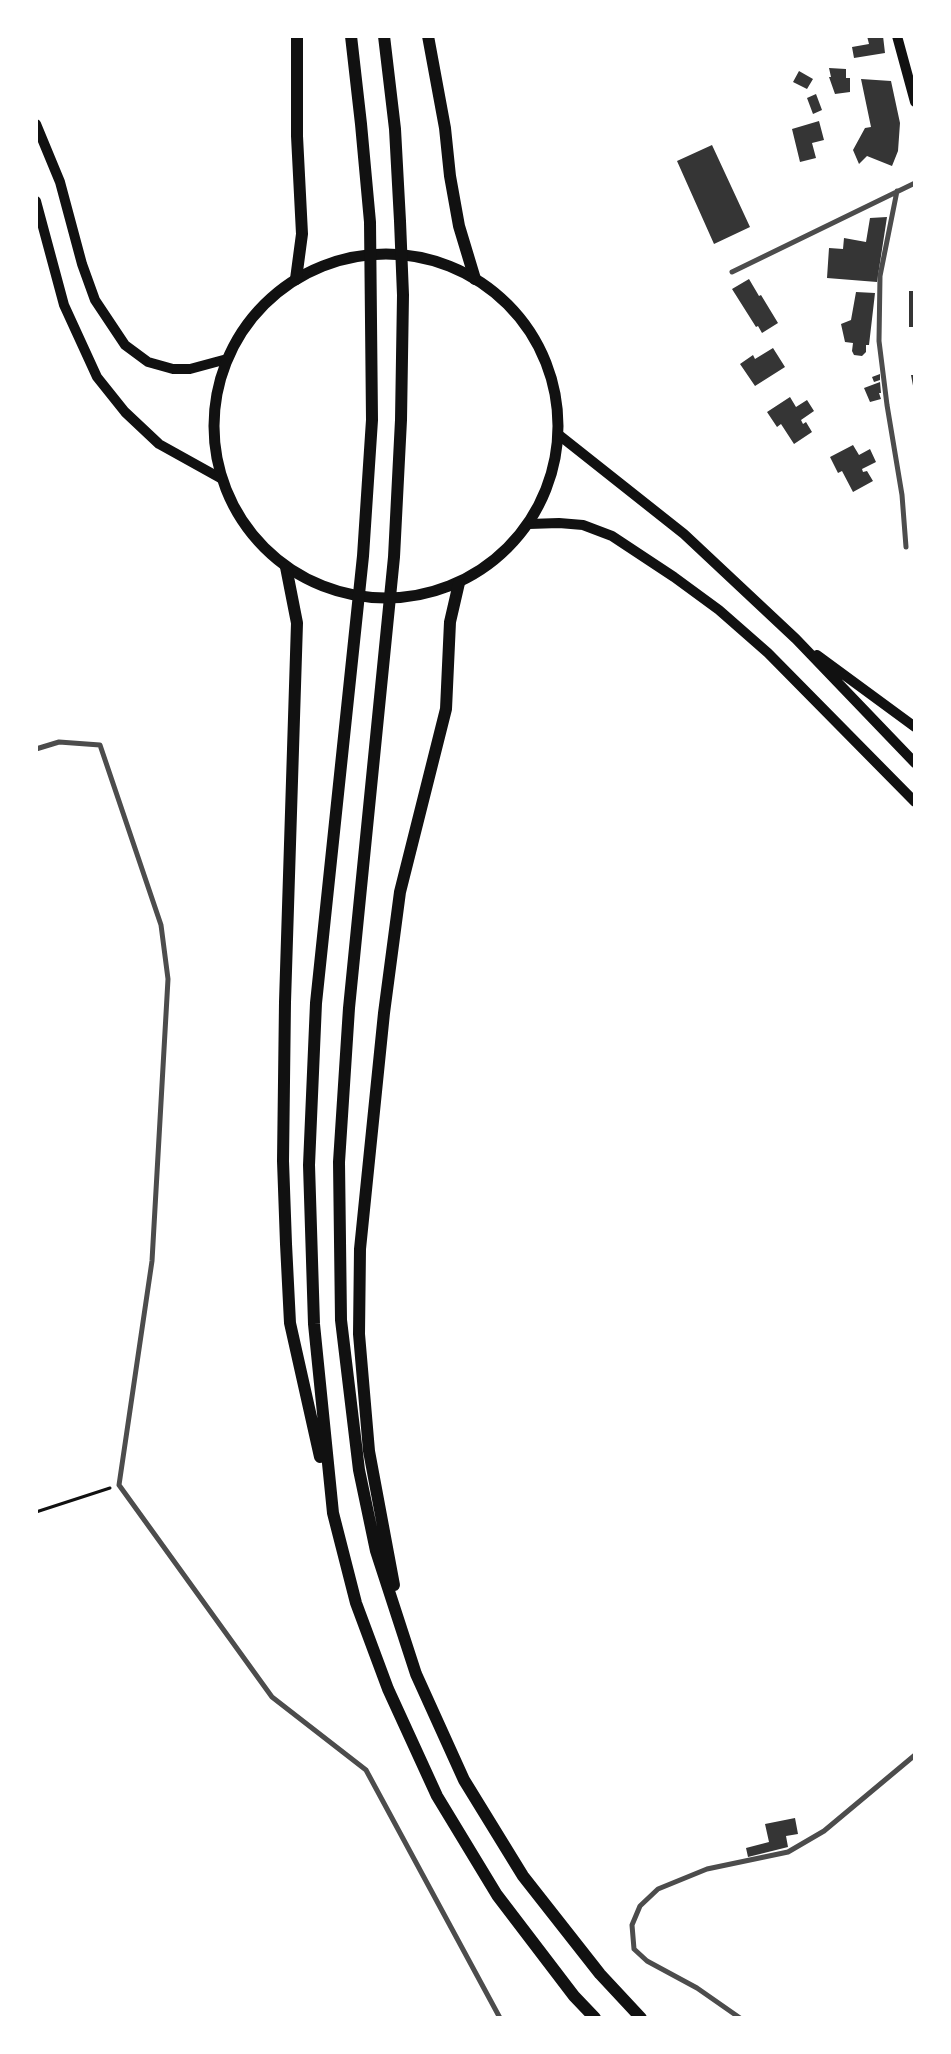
<!DOCTYPE html>
<style>
body{margin:0}
#map{position:relative;width:951px;height:2054px;overflow:hidden;background:#fff;font-family:Barlow,sans-serif}
canvas{display:block}
.frame{position:absolute;inset:0;border:38px solid #fff;pointer-events:none}
</style>
<div id="map">
<canvas width="951" height="2054"></canvas>
<div class="frame"></div>
</div>
<script>
const c = document.querySelector('canvas').getContext('2d');
c.lineJoin = 'round';
function paint(path, color) { c.fillStyle = color; c.fill(path, 'evenodd'); }
const poly = rows => new Path2D(rows.map(r => 'M' + r).join(''));
function trace(path, color, width, dash) { c.strokeStyle = color; c.lineWidth = width; c.lineCap = dash ? 'butt' : 'round'; c.setLineDash(dash || []); c.stroke(path); }
paint(poly([
 [867,36,883,36,885,53,854,58,852,47,869,44],
 [829,68,846,69,846,78,850,78,850,92,835,94,829,77,831,77],
 [799,71,813,79,807,89,793,82],
 [861,79,891,81,900,123,898,151,892,166,867,156,859,164,853,150,865,128,871,127],
 [816,94,822,110,813,114,807,98],
 [819,121,824,140,812,143,816,158,800,162,792,129],
 [712,145,750,227,714,244,677,161],
 [887,217,877,282,827,278,829,248,843,249,844,238,866,242,870,218],
 [749,279,759,296,761,295,778,323,762,333,758,326,756,327,732,289],
 [909,291,915,291,915,327,909,327],
 [856,292,875,293,869,345,866,345,866,352,862,356,854,355,852,351,853,343,845,342,841,324,851,320],
 [773,348,785,367,755,386,740,364,753,355,755,359],
 [880,374,880,380,874,382,872,377],
 [911,375,915,375,915,391,914,391],
 [880,382,881,393,879,393,881,399,870,402,864,388],
 [790,397,796,407,807,400,814,411,801,420,803,424,806,422,812,432,794,444,781,424,777,427,767,412],
 [853,445,859,455,870,449,876,462,862,469,863,472,867,471,873,481,853,492,842,471,838,473,830,457],
 [795,1818,798,1834,786,1836,788,1847,748,1857,746,1848,769,1842,765,1824]
]), '#353535');
trace(poly([
 [36,1512,110,1488]
]), '#111', 3);
trace(poly([
 [897,191,880,276,879,341,887,405,902,495,906,547],
 [732,272,915,183],
 [36,749,59,742,100,745,161,925,168,979,152,1261,119,1485,272,1697,366,1770,500,2018],
 [740,2018,697,1988,647,1961,634,1949,632,1925,640,1906,658,1889,707,1869,788,1852,824,1831,915,1755]
]), '#4c4c4c', 5);
trace(poly([
 [897,36,915,102],
 [36,124,60,182,82,264,95,300,125,345,148,362,173,369,190,369,227,359],
 [36,201,64,305,97,377,125,412,159,444,222,479],
 [559,435,684,534,796,639,915,763],
 [529,524,559,523,583,525,612,536,674,577,719,610,768,653,915,802],
 [817,655,915,727]
]), '#111', 10);
trace(poly([
 '214 426a172 172 0 1 1 344 0a172 172 0 1 1-344 0Z'
]), '#111', 11);
trace(poly([
 [351,36,361,124,370,222,372,420,363,556,316,1003,309,1165,314,1324,333,1513,356,1603,388,1689,437,1796,497,1895,574,1996,595,2018],
 [384,36,395,129,400,221,403,295,401,420,394,557,349,1008,339,1162,341,1320,359,1470,376,1551,416,1674,464,1780,523,1876,600,1974,641,2018],
 [428,36,445,128,450,176,459,226,475,279],
 [296,279,302,234,297,136,297,36],
 [286,567,297,623,285,1002,283,1161,286,1244,290,1323,320,1457],
 [394,1585,369,1451,359,1334,360,1249,384,1013,400,892,446,709,450,622,459,583]
]), '#111', 12);
</script>
